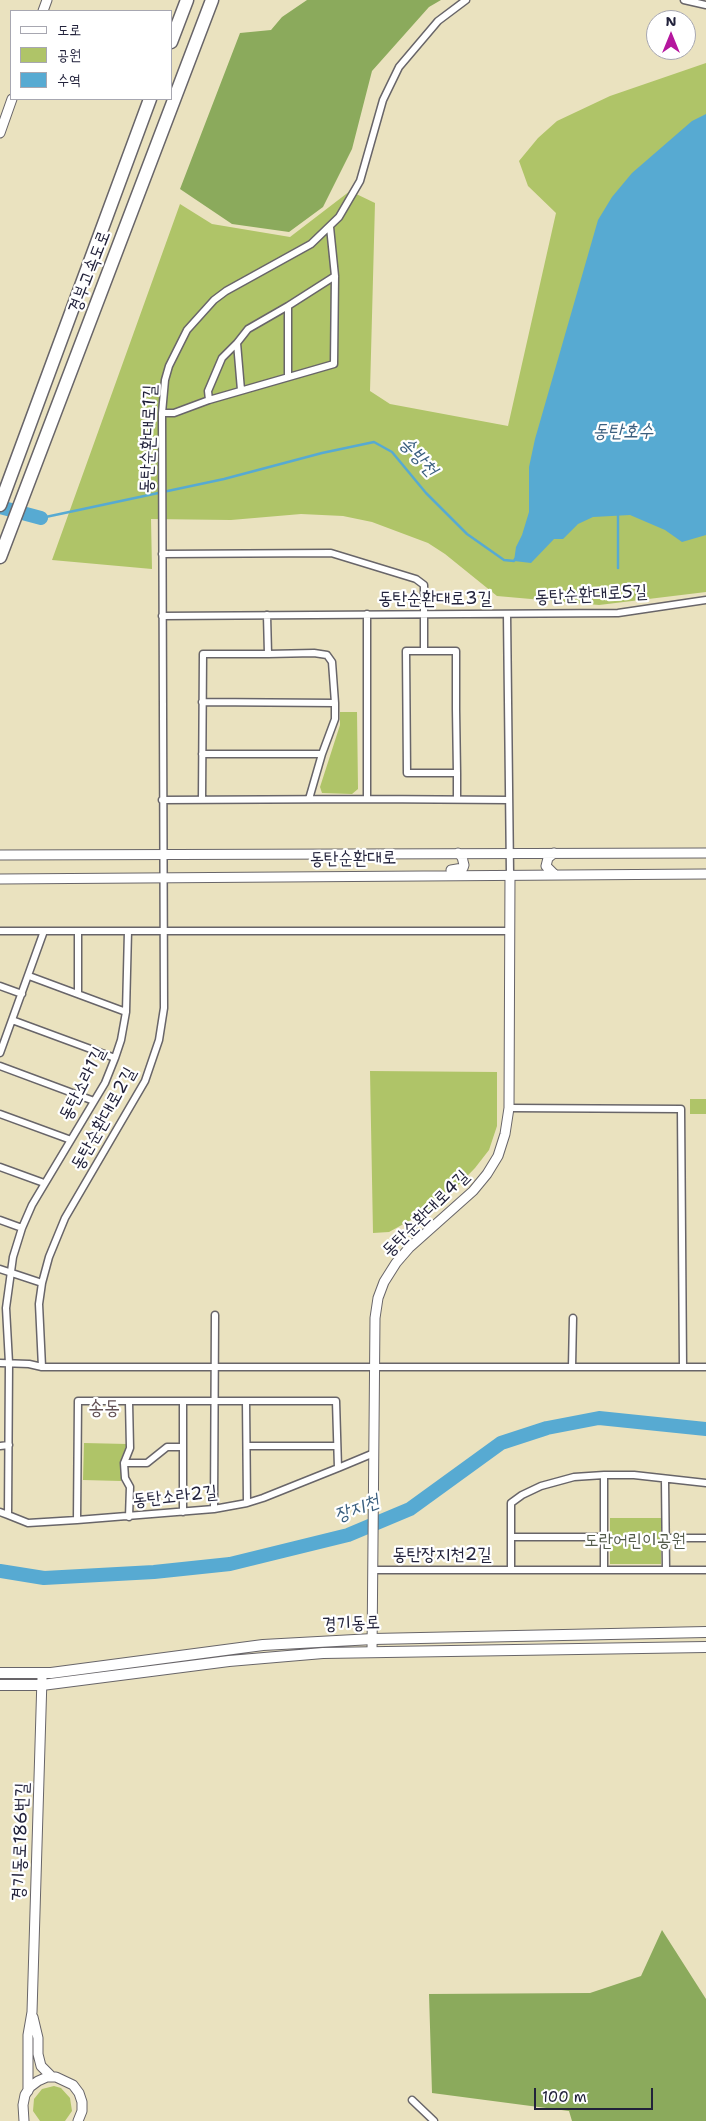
<!DOCTYPE html>
<meta charset="utf-8">
<style>
body{margin:0}
#map{position:relative;width:706px;height:2121px;overflow:hidden;background:#eae2bf;font-family:"Shantell Sans","Poor Story",sans-serif}
canvas{display:block}
.legend{position:absolute;left:10px;top:10px;width:162px;height:90px;box-sizing:border-box;background:#fff;border:1px solid #a7a7b1;margin:0;padding:6px 9px;list-style:none;font-size:15px;color:#22223b}
.legend li{display:flex;align-items:center;gap:10px;height:25px}
.legend b{width:25px;border:1px solid #a7a7b1}
.north{position:absolute;left:646px;top:10px;width:50px;height:50px;box-sizing:border-box;background:#fff;border:1px solid #a7a7b1;border-radius:50%;rotate:0deg;font-size:14px;font-weight:700;line-height:20px;text-align:center;color:#22223b}
.north::after{content:'';display:block;margin:auto;width:18px;height:22px;background:#b5179e;clip-path:polygon(50% 0,100% 100%,50% 72%,0 100%)}
.scale{position:absolute;left:534px;top:2088px;width:119px;height:22px;box-sizing:border-box;border:2px solid #22223b;border-top:0;padding-left:6px;font-size:15px;line-height:18px;white-space:nowrap;color:#22223b;-webkit-text-stroke:4px #fff;paint-order:stroke}
</style>
<div id="map">
<canvas width="706" height="2121"></canvas>
<ul class="legend">
<li><b style="height:6px;background:#fff"></b>도로</li>
<li><b style="height:14px;background:#afc468"></b>공원</li>
<li><b style="height:14px;background:#57aad2"></b>수역</li>
</ul>
<div class="north">N</div>
<div class="scale">100 m</div>
</div>
<script>
const c = document.querySelector('canvas').getContext('2d');
c.lineJoin = 'round';
function paint(path, color) { c.fillStyle = color; c.fill(path, 'evenodd'); }
const poly = rows => new Path2D(rows.map(r => 'M' + r).join(''));
function trace(path, color, width, dash) { c.strokeStyle = color; c.lineWidth = width; c.lineCap = dash ? 'butt' : 'round'; c.setLineDash(dash || []); c.stroke(path); }
function label(font, color, halo, rows, align = 'center') {
  c.font = font + ' "Shantell Sans","Poor Story",sans-serif'; c.lineWidth = 4.5; c.setLineDash([]); c.textBaseline = 'middle'; c.strokeStyle = halo; c.fillStyle = color; for (const [text, x, y, turn = 0] of rows) {
    c.save(); c.translate(x, y); c.rotate((+turn || 0) * Math.PI / 180); c.textAlign = isNaN(turn) ? turn : align; if (halo) c.strokeText(text, 0, 0); c.fillText(text, 0, 0); c.restore();
  }
}
paint(poly([
 [706,63,706,592,599,605,497,596,445,554,428,543,372,522,343,516,301,514,231,520,151,519,152,569,52,560,180,204,212,224,290,237,350,191,375,203,370,391,390,404,508,426,556,213,528,186,519,161,538,138,557,121,610,96],
 [340,712,357,712,358,789,352,794,322,793,320,787,340,725],
 [370,1071,497,1072,497,1126,489,1150,475,1168,440,1204,389,1232,373,1233],
 [690,1099,706,1099,706,1114,690,1114],
 [84,1443,127,1444,121,1459,121,1481,83,1480],
 [610,1518,661,1518,661,1564,610,1564],
 [54,2086,61,2088,70,2098,72,2111,65,2121,40,2121,33,2111,34,2099,42,2089]
]), '#afc468');
paint(poly([
 [307,0,441,0,429,7,372,71,352,149,323,207,289,232,232,224,180,189,240,33,271,30,282,17],
 [662,1930,706,1999,706,2121,572,2121,569,2111,432,2093,429,1994,590,1993,641,1976]
]), '#8baa5c');
paint(poly([
 [706,114,706,535,682,542,665,530,630,515,593,517,578,524,563,539,554,539,531,563,514,561,516,547,522,535,529,512,529,467,535,439,598,220,612,197,632,173,692,121]
]), '#57aad2');
trace(poly([
 [618,515,618,568],
 [41,518,224,479,322,453,374,442,392,452,426,493,467,534,504,560,514,561,515,559]
]), '#57aad2', 2.5);
trace(poly([
 [0,507,41,518],
 [0,1571,44,1578,154,1572,230,1564,348,1535,410,1509,501,1443,547,1428,599,1418,706,1429]
]), '#57aad2', 14);
const minor = poly([
 [684,0,706,5],
 [288,377,288,306,335,276],
 [241,390,237,343,248,329,288,306],
 [209,400,208,391,222,358,237,343],
 [162,413,174,413,209,400,334,364,335,276,330,227],
 [162,554,331,553,416,579,424,585,424,651],
 [507,614,510,874],
 [162,616,618,613,706,600],
 [268,654,314,653,327,655,332,662,335,703],
 [202,702,335,703,335,719,322,754,202,754],
 [457,773,407,773,406,651,456,651,456,709,457,773,457,799],
 [202,799,203,654,268,654,267,615],
 [309,799,322,754],
 [367,799,509,800],
 [162,800,367,799,367,614],
 [0,931,510,931],
 [29,976,126,1012],
 [0,986,22,994],
 [78,994,78,931],
 [12,1020,115,1058],
 [0,1053,44,931],
 [0,1066,94,1101],
 [509,1108,681,1109,683,1367],
 [0,1114,71,1140],
 [0,1167,44,1183],
 [0,1220,22,1228],
 [0,1269,42,1283],
 [0,1363,29,1364,42,1367,706,1367],
 [42,1367,39,1304,42,1283,49,1257,65,1218,145,1081,159,1040,164,1008,162,413,165,380,169,366,187,330,214,300,226,291,311,244,339,217,360,181,383,100,399,67,438,21,466,0],
 [572,1367,573,1318],
 [78,1401,336,1401,338,1468,263,1498,247,1503,214,1509,77,1520,78,1401],
 [183,1401,183,1512],
 [246,1401,247,1503],
 [129,1402,130,1448,124,1463,125,1478,130,1487,129,1517],
 [0,1446,9,1445],
 [247,1446,337,1446],
 [124,1463,147,1463,167,1447,183,1447],
 [338,1468,374,1453],
 [604,1475,604,1570],
 [665,1480,666,1570],
 [214,1509,215,1315],
 [0,1512,8,1515,9,1363,6,1308,13,1257,22,1228,32,1205,105,1083,115,1058,121,1040,126,1012,128,931],
 [8,1515,28,1523,77,1520],
 [511,1537,604,1537],
 [666,1538,706,1538],
 [373,1570,706,1570],
 [511,1570,511,1503,522,1495,541,1486,574,1477,604,1475,634,1475,706,1483],
 [412,2100,434,2121]
]);
const tertiary = poly([
 [43,11,47,0],
 [0,133,12,99],
 [372,1652,375,1318,378,1298,384,1282,396,1263,409,1248,473,1191,487,1174,498,1156,505,1134,509,1108,510,874],
 [33,2017,38,2038,38,2054,41,2066,52,2077],
 [28,2091,28,2035,32,2012,42,1678],
 [24,2121,23,2105,25,2095,30,2087,38,2081,47,2077,56,2077,73,2085,79,2093,82,2102,82,2111,78,2121]
]);
const secondary = poly([
 [0,855,706,853],
 [451,870,463,868,464,865,462,857,458,853],
 [554,874,546,866,548,858,554,853],
 [0,879,706,874]
]);
const primary = poly([
 [0,1673,51,1673,263,1645,373,1639,706,1632],
 [0,1685,42,1685,229,1661,323,1653,706,1647]
]);
const motorway = poly([
 [171,42,187,0],
 [0,505,150,99],
 [0,557,212,0]
]);
trace(minor, '#686569', 9);
trace(tertiary, '#686569', 11);
trace(secondary, '#686569', 11);
trace(primary, '#686569', 12);
trace(motorway, '#686569', 15);
trace(minor, '#fff', 6);
trace(tertiary, '#fff', 9);
trace(secondary, '#fff', 9);
trace(primary, '#fff', 10);
trace(motorway, '#fff', 12);
label('18px', '#22223b', '#fff', [
 ["경부고속도로",90,272,-69],
 ["동탄순환대로1길",149,439,-88],
 ["동탄순환대로5길",591,595,-3],
 ["동탄순환대로3길",435,599],
 ["동탄순환대로",353,859,-1],
 ["동탄소라1길",83,1084,-63],
 ["동탄순환대로2길",104,1119,-61],
 ["동탄순환대로4길",426,1214,-45],
 ["동탄소라2길",175,1497,-6],
 ["동탄장지천2길",442,1555],
 ["경기동로",351,1624,-2],
 ["경기동로186번길",21,1842,-88]
]);
label('18px', '#535b4b', '#fff', [
 ["도란어린이공원",635,1541]
]);
label('italic 19px', '#3a5f7f', '#fff', [
 ["동탄호수",623,432],
 ["송방천",418,457,47],
 ["장지천",357,1509,-21]
]);
label('20px', '#635154', '#fff', [
 ["송동",104,1409]
]);
</script>
